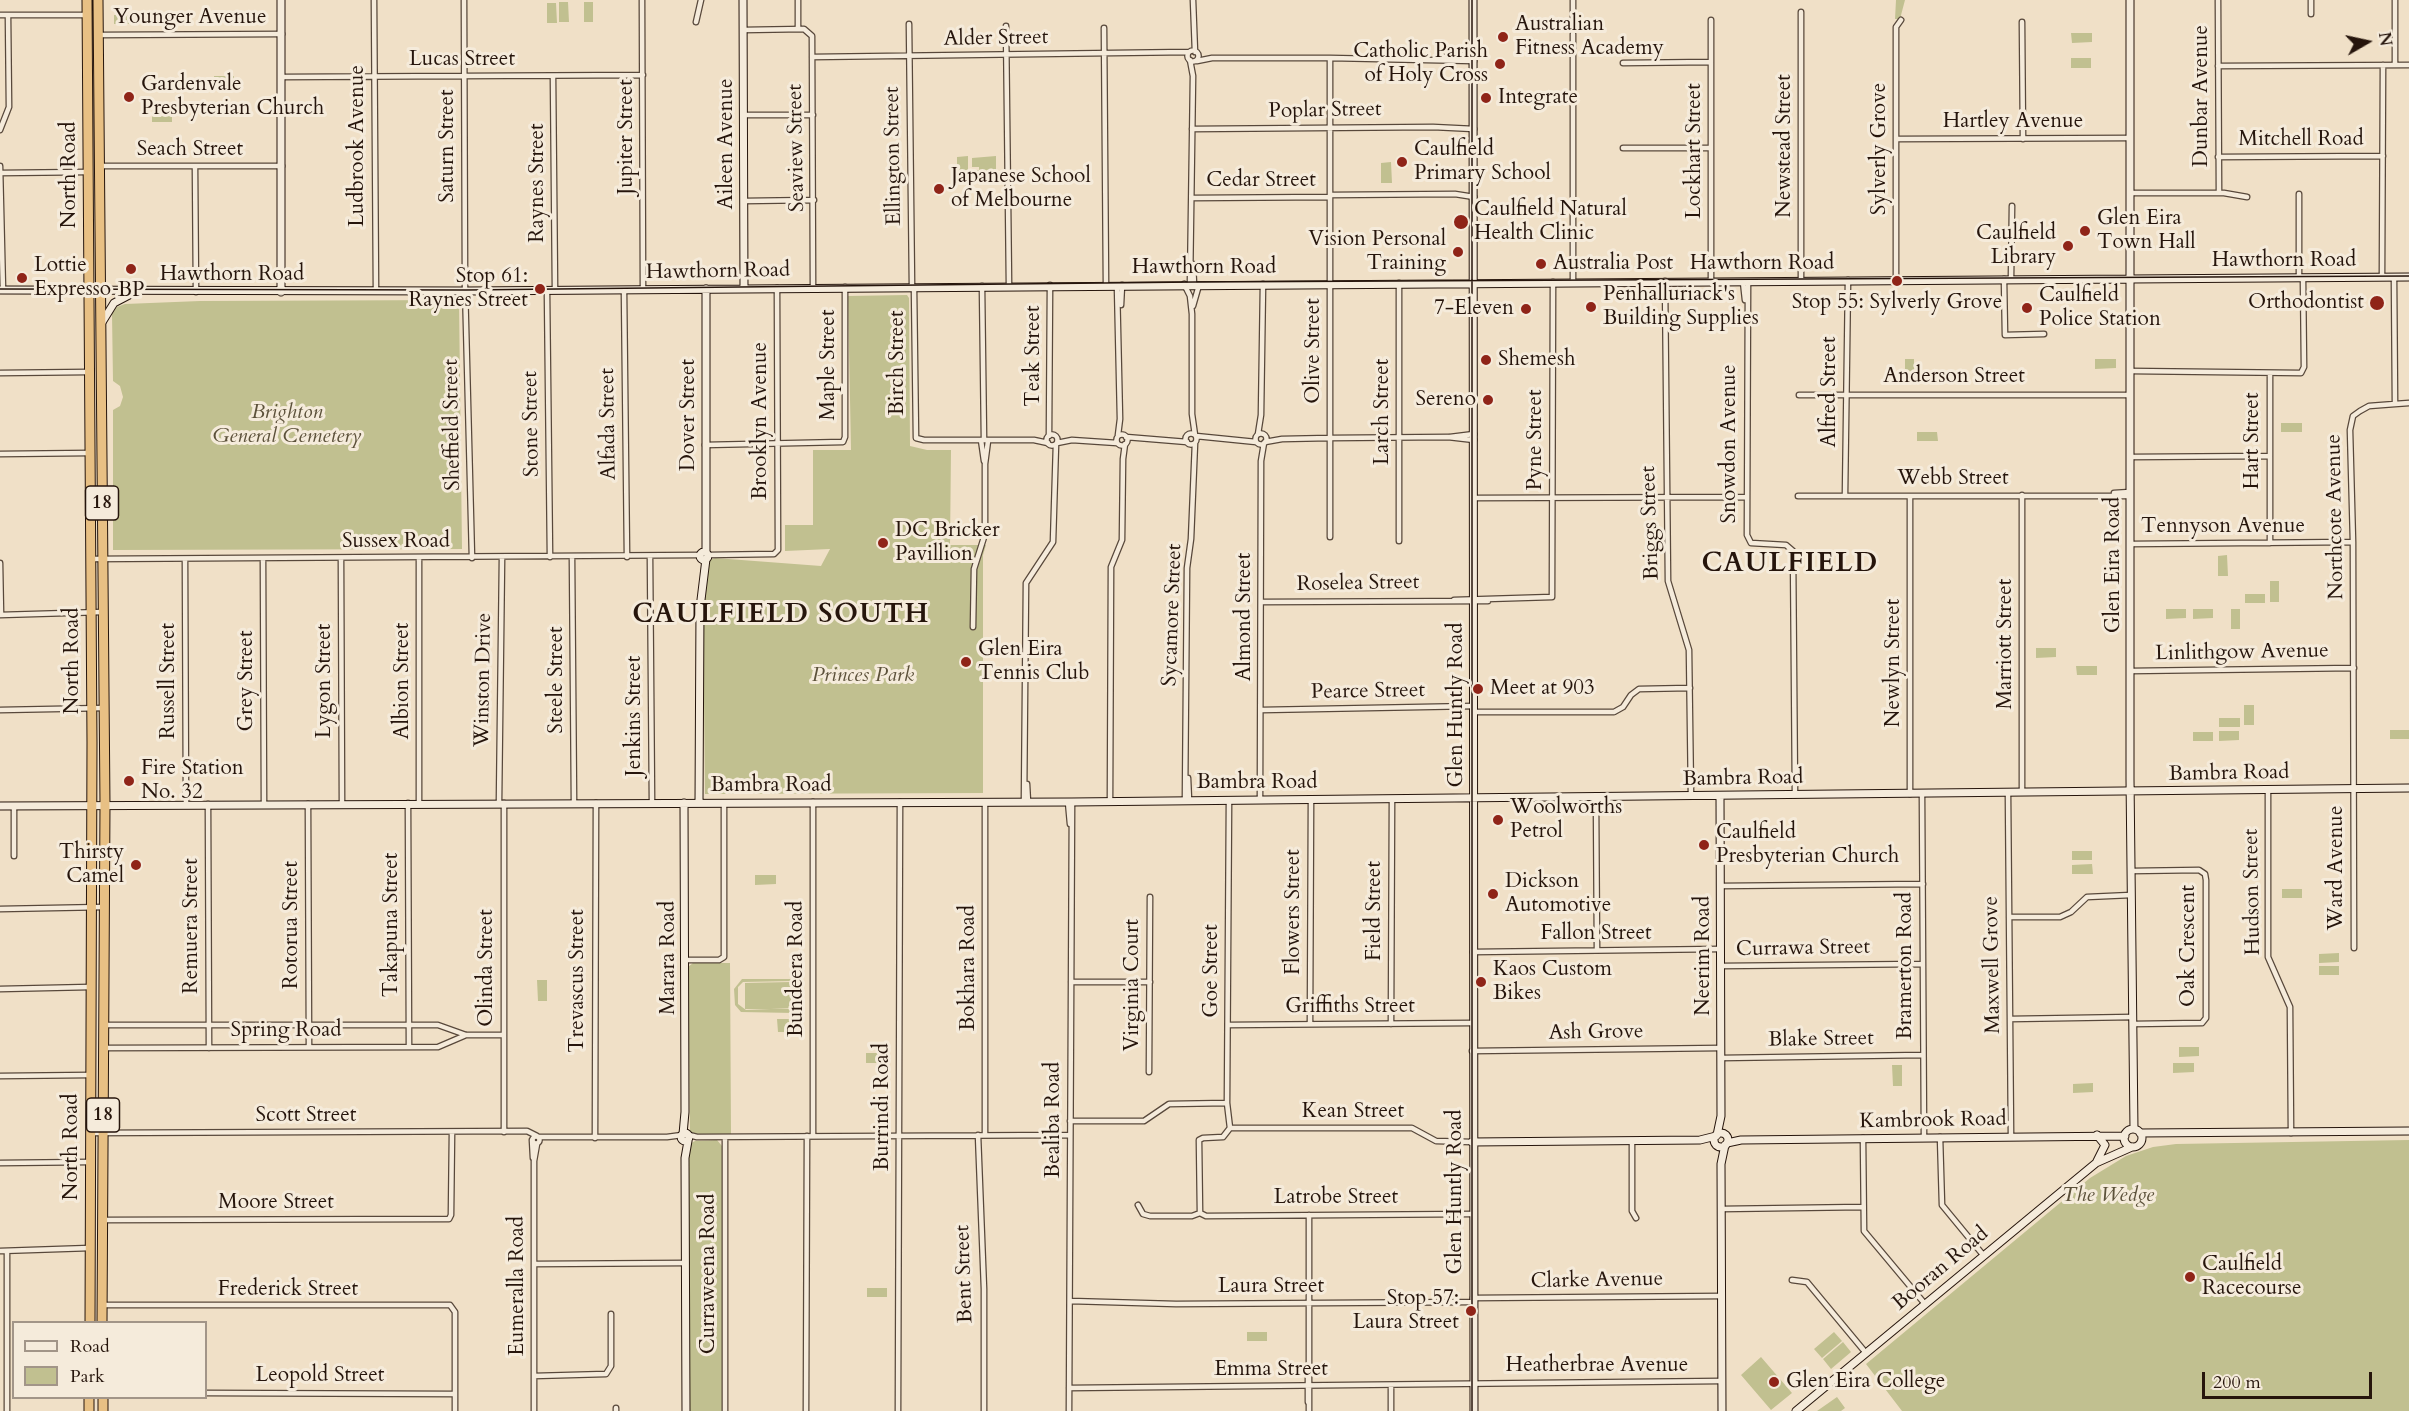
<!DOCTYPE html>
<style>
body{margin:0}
#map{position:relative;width:2409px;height:1411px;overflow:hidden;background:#f0e0c7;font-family:Cardo,serif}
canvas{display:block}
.legend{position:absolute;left:12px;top:1321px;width:195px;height:78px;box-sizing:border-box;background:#f5ebdb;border:2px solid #a29588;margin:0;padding:8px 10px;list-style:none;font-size:18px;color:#26150c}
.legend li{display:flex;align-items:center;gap:12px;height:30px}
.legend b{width:30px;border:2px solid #a29588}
.north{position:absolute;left:2337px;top:12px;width:60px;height:60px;-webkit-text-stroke:4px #f5ebdb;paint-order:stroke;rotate:81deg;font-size:16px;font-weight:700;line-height:24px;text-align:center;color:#26150c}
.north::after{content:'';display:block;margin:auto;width:21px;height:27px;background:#26150c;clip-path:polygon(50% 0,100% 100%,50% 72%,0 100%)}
.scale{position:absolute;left:2202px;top:1372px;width:170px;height:27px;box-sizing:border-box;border:3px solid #26150c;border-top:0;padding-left:8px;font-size:18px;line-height:21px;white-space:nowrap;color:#26150c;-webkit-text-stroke:4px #f5ebdb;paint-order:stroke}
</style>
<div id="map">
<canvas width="2409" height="1411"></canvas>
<ul class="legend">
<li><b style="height:8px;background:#f5ebdb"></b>Road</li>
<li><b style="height:16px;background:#c1c090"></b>Park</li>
</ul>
<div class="north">N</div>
<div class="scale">200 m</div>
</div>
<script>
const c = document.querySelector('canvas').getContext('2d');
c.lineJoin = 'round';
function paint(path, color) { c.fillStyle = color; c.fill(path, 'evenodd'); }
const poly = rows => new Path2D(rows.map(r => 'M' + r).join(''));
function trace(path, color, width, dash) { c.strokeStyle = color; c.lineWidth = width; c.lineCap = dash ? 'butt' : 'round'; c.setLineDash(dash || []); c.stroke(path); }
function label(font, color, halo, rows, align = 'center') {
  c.font = font + ' Cardo,serif'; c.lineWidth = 6; c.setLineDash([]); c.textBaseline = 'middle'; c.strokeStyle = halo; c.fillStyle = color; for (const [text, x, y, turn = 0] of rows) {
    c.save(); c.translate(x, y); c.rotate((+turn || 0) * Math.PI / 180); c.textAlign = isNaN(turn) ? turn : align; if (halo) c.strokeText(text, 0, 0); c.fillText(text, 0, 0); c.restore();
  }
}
paint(poly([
 [1896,0,1905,0,1900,19,1895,19],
 [559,2,568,2,569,22,559,22],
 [584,2,593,2,593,22,584,22],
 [547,3,556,3,557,23,547,23],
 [114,15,134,15,134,24,114,24],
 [2071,33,2092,33,2092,42,2072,43],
 [2071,58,2091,58,2091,68,2071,68],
 [214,76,234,76,234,86,214,85],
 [152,113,172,113,172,122,152,122],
 [968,156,968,175,957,175,957,157],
 [996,156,996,181,973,180,972,170,979,170,979,167,972,167,972,158],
 [1391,162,1392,183,1381,183,1381,163],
 [907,295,909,298,910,446,927,450,951,450,950,545,986,545,983,555,983,793,705,794,703,608,709,560,715,558,821,566,830,549,785,551,785,525,813,525,813,450,851,450,848,296],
 [459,300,462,549,113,550,113,410,120,406,123,397,120,386,113,381,112,314,117,307,125,304,200,301],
 [1914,359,1914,380,1905,380,1905,359],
 [2095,359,2116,359,2116,368,2095,369],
 [2281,423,2302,423,2302,432,2281,432],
 [1917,432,1937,432,1938,441,1917,441],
 [2227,555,2228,576,2218,576,2218,556],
 [2270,581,2279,581,2279,602,2270,602],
 [2245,594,2265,594,2265,603,2245,603],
 [2166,609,2186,609,2186,618,2166,619],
 [2193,609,2213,609,2213,618,2193,619],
 [2231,609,2240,609,2240,629,2231,629],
 [2036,648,2056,648,2056,657,2036,658],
 [2076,666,2097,666,2097,675,2077,675],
 [2244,705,2254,705,2254,725,2244,725],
 [2219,718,2240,718,2240,727,2219,727],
 [2390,730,2409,730,2409,739,2390,739],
 [2219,731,2239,731,2239,740,2219,741],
 [2193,732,2213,732,2213,741,2193,741],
 [2072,851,2092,851,2092,860,2072,860],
 [2092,864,2093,874,2072,874,2072,865],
 [755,875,776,875,776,884,755,885],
 [2282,889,2302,889,2302,898,2282,898],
 [2339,953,2339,962,2319,963,2319,954],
 [693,963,730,963,731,1134,694,1134,690,1131,688,967],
 [2319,966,2339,966,2339,975,2319,975],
 [742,979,794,979,801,987,801,1005,794,1013,741,1012,735,1005,734,989],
 [791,981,799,988,799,1002,795,1008,746,1010,738,1004,738,987,743,982],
 [537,980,547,980,547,1001,538,1001],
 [791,982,791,1009,745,1009,745,983],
 [777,1019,802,1019,802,1032,778,1032],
 [2179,1047,2199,1047,2199,1056,2179,1057],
 [866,1053,886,1053,886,1063,866,1063],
 [2173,1063,2194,1063,2194,1072,2173,1073],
 [1892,1065,1902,1065,1902,1086,1893,1086],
 [2093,1083,2093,1092,2073,1093,2073,1084],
 [717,1140,722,1146,722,1411,689,1411,688,1145,695,1141],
 [2409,1140,2409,1411,1902,1411,1866,1364,2090,1178,2126,1156,2153,1147,2176,1144],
 [867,1288,887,1288,887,1297,867,1297],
 [1247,1332,1267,1332,1267,1341,1247,1341],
 [1834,1332,1842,1341,1822,1358,1814,1349],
 [1843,1342,1851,1352,1831,1369,1823,1359],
 [1761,1357,1792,1393,1771,1410,1741,1375],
 [1837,1397,1845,1408,1841,1411,1817,1411]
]), '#c1c090');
const street = poly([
 [374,0,376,291],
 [464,0,465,286,472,558],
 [642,0,643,289],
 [1193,0,1195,52],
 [1573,0,1573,28],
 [2218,0,2219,193],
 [2311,0,2311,14],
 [1801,12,1801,280],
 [0,15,87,15],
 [696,22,701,0],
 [2022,22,2023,139],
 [909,24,912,287],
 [1006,26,1009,286],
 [1104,28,1106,285],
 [798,29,798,0],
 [743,30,804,29,812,36,813,288],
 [1573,34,1573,282],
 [99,35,282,34],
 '1187.5 56a5.5 5.5 0 1 1 11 0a5.5 5.5 0 1 1-11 0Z',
 [812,57,1189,52],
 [1445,57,1473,54],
 [1330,58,1330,537],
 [1190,60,1193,76,1190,284],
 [1197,61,1212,58,1330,58,1474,61],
 [1623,63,1711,62],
 [2395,65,2395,0],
 [2218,66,2409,65],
 [553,76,555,290],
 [282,77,643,75],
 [743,115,813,115],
 [1192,129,1433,127,1474,129],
 [0,130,9,107,8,15],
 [1897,139,2130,138],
 [1623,148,1711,148],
 [2218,157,2383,156],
 [0,166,3,290],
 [99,166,282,166],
 [195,166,196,292],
 [0,173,87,172],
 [2130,193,2224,193,2247,197],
 [2299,194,2299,278],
 [1330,195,1455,194,1474,197],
 [1192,198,1330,197],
 [744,201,814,200],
 [1193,264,1194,284],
 [2382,277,2383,65],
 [2004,279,2005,335,2044,334],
 [2011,279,2012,206],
 [1896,280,1896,27,1901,20],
 [1665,281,1668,581,1689,650,1691,796],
 [1711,281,1711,20],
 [1743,282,1745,300],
 [1748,282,1747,535,1751,543,1786,545,1793,551,1795,795],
 [1184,284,1190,296,1192,314,1192,414,1195,435],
 [982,286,984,440],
 [1117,286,1120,419,1118,435],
 [914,287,916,438,924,440,1034,440,1048,443],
 [624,290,627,557],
 [547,291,550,557],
 [1121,305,1122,285],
 [1193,306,1199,285],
 [2130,371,2301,373,2304,367,2303,278],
 [0,373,88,372],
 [1799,395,2130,395],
 [2395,404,2409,403],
 '1255.5 439a5.5 5.5 0 1 1 11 0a5.5 5.5 0 1 1-11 0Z',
 '1185.5 439a5.5 5.5 0 1 1 11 0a5.5 5.5 0 1 1-11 0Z',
 [1258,434,1261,415,1263,284],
 '1116.5 440a5.5 5.5 0 1 1 11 0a5.5 5.5 0 1 1-11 0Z',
 '1046.5 440a5.5 5.5 0 1 1 11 0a5.5 5.5 0 1 1-11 0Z',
 [1049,436,1050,285],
 [1196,436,1256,442],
 [1126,437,1187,442],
 [1450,437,1474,434],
 [981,440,984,461],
 [1265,442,1282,439,1330,438,1448,437,1474,440],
 [1057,443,1072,440,1117,443],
 [705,445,843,442,845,437,845,287],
 [0,454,90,453],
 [2130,457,2270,456],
 [2114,493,2130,492],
 [2022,495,2022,792],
 [1798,496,2130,496],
 [1845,496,1848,280],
 [1474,498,1746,497],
 [1399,541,1399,283],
 [2270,543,2270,375],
 [2130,544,2353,542],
 [708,555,774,554,778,550,777,288],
 [572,557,574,803],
 [650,557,652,803],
 [91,559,700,555],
 [185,559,186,804],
 [263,559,264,804],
 [341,559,342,804],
 [419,559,419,803],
 [0,563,1,615],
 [1454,600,1552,597,1553,282],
 [1262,602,1488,601],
 [0,615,102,612],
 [973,627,974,569,985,534,985,464,988,441],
 [2130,671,2354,668],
 [0,710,104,708],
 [1262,710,1474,706],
 [1474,712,1614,712,1623,707,1631,695,1639,689,1690,688],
 [1188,778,1189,800],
 [1027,784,1028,802],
 [2268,790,2268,957,2290,1007,2291,1133],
 [2008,793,2011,1136],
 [1910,794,1910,496],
 [1922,794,1924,1137],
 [1596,797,1597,950],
 [1185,800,1187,568,1191,539,1195,443],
 [1229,800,1227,1103,1230,1128],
 [1260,800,1261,461,1264,443],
 [1024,802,1026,583,1053,542,1056,444],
 [1068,802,1070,824],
 [1110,802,1111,567,1122,540,1123,459,1125,444],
 [408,803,409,1047],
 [499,803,502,558],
 [504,803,504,1132],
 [208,804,209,1048],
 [308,804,309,1047],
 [14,806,14,856],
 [2131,871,2199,870,2205,874,2206,880,2206,1018,2202,1023,2133,1024],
 [1720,886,1923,884],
 [0,909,104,907],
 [2009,917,2060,917,2071,912,2087,897,2131,895],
 [2354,948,2353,542,2350,430,2353,416,2360,411,2369,406,2395,404,2394,277],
 [1473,952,1720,949],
 [685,960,719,960,724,957,724,803],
 [1721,966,1922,964],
 [1071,982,1150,982],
 [0,989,90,987],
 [2010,1019,2133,1017],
 [1310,1024,1311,800],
 [1391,1024,1392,799],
 [103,1025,438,1025,466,1035,504,1035],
 [1228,1025,1472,1023],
 [103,1048,438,1047,466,1035],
 [1472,1051,1721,1048],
 [1721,1058,1923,1055],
 [1149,1072,1150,897],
 [0,1076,90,1075],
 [1070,1121,1144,1121,1169,1104,1227,1103],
 [1230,1128,1412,1128,1436,1141,1472,1142],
 [90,1133,527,1131,537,1136],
 [689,1135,697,1137,1070,1135],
 [978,1135,984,1289,984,1411],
 [985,1135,985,802],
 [813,1136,813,802],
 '532.5 1140a3.5 3.5 0 1 1 7 0a3.5 3.5 0 1 1-7 0Z',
 [538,1137,667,1137,682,1135],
 [725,1137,725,1411],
 [1940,1137,1942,1205,1984,1256],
 [595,1138,596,803],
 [1863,1138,1864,1231,1925,1304],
 [532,1140,533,1158],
 [1632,1141,1632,1211,1636,1218],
 [0,1163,90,1162],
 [1138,1205,1143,1214,1150,1216,1192,1216,1200,1213],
 [1721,1209,1863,1207],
 [1200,1213,1206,1216,1472,1214],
 [1200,1213,1199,1140,1203,1138,1223,1137,1230,1128],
 [1309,1215,1309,1411],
 [103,1220,449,1219,451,1215,452,1132],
 [0,1251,90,1248],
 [534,1264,686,1263],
 [1792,1280,1807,1282,1866,1353],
 [1473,1298,1722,1296],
 [1070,1301,1176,1304,1473,1302],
 [102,1305,450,1305,455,1312,455,1411],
 [1308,1369,1308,1402],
 [534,1376,606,1374,611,1366,611,1314],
 [1391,1385,1391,1411],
 [1069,1388,1721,1381],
 [206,1393,455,1394],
 [616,1408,616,1411],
 [7,1411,7,1251],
 [534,1411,534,1161,537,1144],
 [806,1411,807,1136],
 [898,1411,900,802],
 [1069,1411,1072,802]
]);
const secondary = poly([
 [743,0,744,288],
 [1473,0,1474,1411],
 [2130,0,2130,779,2134,1129],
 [706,289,706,552],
 [0,290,467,291,2409,277],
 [281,292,281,0],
 [101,324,114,303,133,293],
 '700 556a4 4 0 1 1 8 0a4 4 0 1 1-8 0Z',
 [699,803,700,608,706,559],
 [0,806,1072,802,2409,788],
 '2124 1138a9 9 0 1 1 18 0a9 9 0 1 1-18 0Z',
 '681 1137a4 4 0 1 1 8 0a4 4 0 1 1-8 0Z',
 [2140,1133,2409,1131],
 '1714 1140a7 7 0 1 1 14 0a7 7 0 1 1-14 0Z',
 [683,1134,685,1112,684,803],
 [1717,1135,1721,1116,1720,796],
 [2097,1135,2105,1145,2097,1161],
 [1472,1142,1700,1140,1716,1136],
 [1727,1143,1741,1140,2125,1136],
 [686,1411,685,1158,688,1141],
 [1722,1411,1721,1164,1725,1145],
 [1796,1411,2096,1163,2132,1147]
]);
const highway = poly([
 [87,0,92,742,90,1322],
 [98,0,105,804,102,1322],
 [89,1398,89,1411],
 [103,1411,103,1398]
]);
trace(street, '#58483b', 7);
trace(secondary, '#26150c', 9);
trace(highway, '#26150c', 11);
trace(street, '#f5ebdb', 4.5);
trace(secondary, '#f5ebdb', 7);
trace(highway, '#e8c084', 9);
trace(poly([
 [1472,0,1472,1411],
 [0,289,466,290,1194,282,2409,276]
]), '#26150c', 1.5);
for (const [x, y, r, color] of [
 [1503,37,6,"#8f2418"],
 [1500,64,6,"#8f2418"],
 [129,97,6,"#8f2418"],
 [1486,98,6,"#8f2418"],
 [1402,162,6,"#8f2418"],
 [939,189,6,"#8f2418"],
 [1461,222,8,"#8f2418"],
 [2085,231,6,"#8f2418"],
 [2068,246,6,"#8f2418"],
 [1458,252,6,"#8f2418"],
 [1541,264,6,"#8f2418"],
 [131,269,6,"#8f2418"],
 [22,278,6,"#8f2418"],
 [1897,281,6,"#8f2418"],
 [540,289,6,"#8f2418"],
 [2377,303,8,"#8f2418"],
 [1591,307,6,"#8f2418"],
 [2027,308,6,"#8f2418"],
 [1526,309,6,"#8f2418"],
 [1486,360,6,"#8f2418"],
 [1488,400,6,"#8f2418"],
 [883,543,6,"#8f2418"],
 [966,662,6,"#8f2418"],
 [1478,689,6,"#8f2418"],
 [129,781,6,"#8f2418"],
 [1498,820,6,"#8f2418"],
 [1704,845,6,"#8f2418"],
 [136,865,6,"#8f2418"],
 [1493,894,6,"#8f2418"],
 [1481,982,6,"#8f2418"],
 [2190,1277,6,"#8f2418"],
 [1471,1311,6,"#8f2418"],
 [1774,1382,6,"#8f2418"]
]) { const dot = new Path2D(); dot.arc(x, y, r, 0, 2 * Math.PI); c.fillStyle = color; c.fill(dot); trace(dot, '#f5ebdb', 2); }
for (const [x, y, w] of [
 [102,503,33],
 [103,1115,33]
]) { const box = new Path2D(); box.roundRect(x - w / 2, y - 17, w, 34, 4.5); c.fillStyle = '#f5ebdb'; c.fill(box); trace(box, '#26150c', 1.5); }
label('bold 20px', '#26150c', null, [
 ["18",102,503],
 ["18",103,1115]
]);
label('21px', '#26150c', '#f5ebdb', [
 ["Younger Avenue",190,18],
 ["Alder Street",996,39,-1],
 ["Lucas Street",462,60],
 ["Dunbar Avenue",2202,96,-90],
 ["Poplar Street",1325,111,-1],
 ["Hartley Avenue",2013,122],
 ["Jupiter Street",627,137,-90],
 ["Mitchell Road",2301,140],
 ["Aileen Avenue",727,144,-90],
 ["Ludbrook Avenue",358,146,-90],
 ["Saturn Street",448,146,-90],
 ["Newstead Street",1785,146,-90],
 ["Seaview Street",797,148,-91],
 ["Sylverly Grove",1880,149,-90],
 ["Seach Street",190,150],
 ["Lockhart Street",1695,151,-90],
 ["Ellington Street",894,156,-91],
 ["North Road",70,175,-90],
 ["Cedar Street",1261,181],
 ["Raynes Street",538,183,-90],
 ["Hawthorn Road",2284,261],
 ["Hawthorn Road",1762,264],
 ["Hawthorn Road",1204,268],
 ["Hawthorn Road",718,272,-1],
 ["Hawthorn Road",232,275],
 ["Olive Street",1314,351,-90],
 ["Teak Street",1034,356,-90],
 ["Birch Street",898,363,-90],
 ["Maple Street",829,365,-90],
 ["Anderson Street",1954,377],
 ["Alfred Street",1830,392,-90],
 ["Larch Street",1383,412,-90],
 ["Dover Street",689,415,-90],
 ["Brooklyn Avenue",761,421,-90],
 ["Stone Street",532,424,-91],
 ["Alfada Street",609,424,-91],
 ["Sheffield Street",453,425,-91],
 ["Pyne Street",1536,440,-90],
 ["Hart Street",2253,441,-90],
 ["Snowdon Avenue",1730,444,-90],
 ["Webb Street",1953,479],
 ["Northcote Avenue",2336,517,-91],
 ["Briggs Street",1651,523,-92],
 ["Tennyson Avenue",2223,527],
 ["Sussex Road",396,542],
 ["Glen Eira Road",2114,565,-90],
 ["Roselea Street",1358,584,-1],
 ["Sycamore Street",1173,615,-88],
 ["Almond Street",1245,617,-90],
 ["Marriott Street",2006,644,-90],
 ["Linlithgow Avenue",2242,653,-1],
 ["North Road",73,661,-90],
 ["Newlyn Street",1894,663,-90],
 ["Winston Drive",484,680,-89],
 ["Steele Street",557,680,-90],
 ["Russell Street",169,681,-90],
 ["Grey Street",247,681,-90],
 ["Lygon Street",325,681,-90],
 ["Albion Street",403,681,-90],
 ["Pearce Street",1368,692,-1],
 ["Glen Huntly Road",1457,705,-90],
 ["Jenkins Street",635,716,-90],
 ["Bambra Road",2229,774,-1],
 ["Bambra Road",1743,779,-1],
 ["Bambra Road",1257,783],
 ["Bambra Road",771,786],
 ["Ward Avenue",2337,868,-90],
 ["Hudson Street",2253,892,-91],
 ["Field Street",1375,911,-90],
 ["Flowers Street",1294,912,-90],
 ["Rotorua Street",292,925,-90],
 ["Takapuna Street",392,925,-90],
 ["Remuera Street",192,926,-90],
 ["Fallon Street",1596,934],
 ["Oak Crescent",2189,946,-90],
 ["Currawa Street",1803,949,-1],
 ["Neerim Road",1704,956,-90],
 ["Marara Road",669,958,-90],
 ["Maxwell Grove",1993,965,-91],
 ["Bramerton Road",1906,966,-90],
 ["Olinda Street",487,968,-90],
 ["Bokhara Road",969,968,-90],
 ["Bundeera Road",797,969,-90],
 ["Goe Street",1212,971,-90],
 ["Trevascus Street",578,981,-90],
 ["Virginia Court",1133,985,-90],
 ["Griffiths Street",1350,1007],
 ["Spring Road",286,1031],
 ["Ash Grove",1596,1033,-1],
 ["Blake Street",1821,1040,-1],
 ["Burrindi Road",883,1107,-90],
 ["Kean Street",1353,1112],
 ["Scott Street",306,1116],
 ["Bealiba Road",1054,1120,-90],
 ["Kambrook Road",1933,1121,-1],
 ["North Road",72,1147,-90],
 ["Glen Huntly Road",1456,1192,-90],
 ["Latrobe Street",1336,1198],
 ["Moore Street",276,1203],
 ["Booran Road",1941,1269,-40],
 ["Curraweena Road",709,1274,-90],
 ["Bent Street",965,1274,-92],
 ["Clarke Avenue",1597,1281,-1],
 ["Eumeralla Road",518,1286,-90],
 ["Laura Street",1271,1287],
 ["Frederick Street",288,1290],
 ["Heatherbrae Avenue",1597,1366],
 ["Emma Street",1271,1370],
 ["Leopold Street",320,1376]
]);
label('21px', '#26150c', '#f5ebdb', [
 ["Australian",1515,25],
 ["Fitness Academy",1515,49],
 ["Catholic Parish",1488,52,"right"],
 ["of Holy Cross",1488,76,"right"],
 ["Gardenvale",141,85],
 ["Presbyterian Church",141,109],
 ["Integrate",1498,98],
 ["Caulfield",1414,150],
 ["Primary School",1414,174],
 ["Japanese School",951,177],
 ["of Melbourne",951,201],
 ["Caulfield Natural",1474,210],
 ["Health Clinic",1474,234],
 ["Glen Eira",2097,219],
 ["Town Hall",2097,243],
 ["Caulfield",2056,234,"right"],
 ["Library",2056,258,"right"],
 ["Vision Personal",1446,240,"right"],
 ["Training",1446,264,"right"],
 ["Australia Post",1553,264],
 ["Lottie",34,266],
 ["Expresso",34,290],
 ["Stop 61:",528,277,"right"],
 ["Raynes Street",528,301,"right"],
 ["BP",131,291,"center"],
 ["Penhalluriack's",1603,295],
 ["Building Supplies",1603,319],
 ["Caulfield",2039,296],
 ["Police Station",2039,320],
 ["Stop 55: Sylverly Grove",1897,303,"center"],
 ["Orthodontist",2364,303,"right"],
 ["7-Eleven",1514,309,"right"],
 ["Shemesh",1498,360],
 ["Sereno",1476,400,"right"],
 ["DC Bricker",895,531],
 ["Pavillion",895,555],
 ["Glen Eira",978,650],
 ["Tennis Club",978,674],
 ["Meet at 903",1490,689],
 ["Fire Station",141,769],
 ["No. 32",141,793],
 ["Woolworths",1510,808],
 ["Petrol",1510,832],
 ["Caulfield",1716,833],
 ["Presbyterian Church",1716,857],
 ["Thirsty",124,853,"right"],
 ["Camel",124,877,"right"],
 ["Dickson",1505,882],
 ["Automotive",1505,906],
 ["Kaos Custom",1493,970],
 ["Bikes",1493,994],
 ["Caulfield",2202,1265],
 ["Racecourse",2202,1289],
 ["Stop 57:",1459,1299,"right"],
 ["Laura Street",1459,1323,"right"],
 ["Glen Eira College",1786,1382]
], 'left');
label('italic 21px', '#5c513a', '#f5ebdb', [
 ["Brighton",287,413],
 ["General Cemetery",287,437],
 ["Princes Park",863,676],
 ["The Wedge",2108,1196]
]);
c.letterSpacing = '1.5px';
label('bold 27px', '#26150c', '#f5ebdb', [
 ["CAULFIELD",1790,565],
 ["CAULFIELD SOUTH",781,616]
]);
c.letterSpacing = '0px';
</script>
